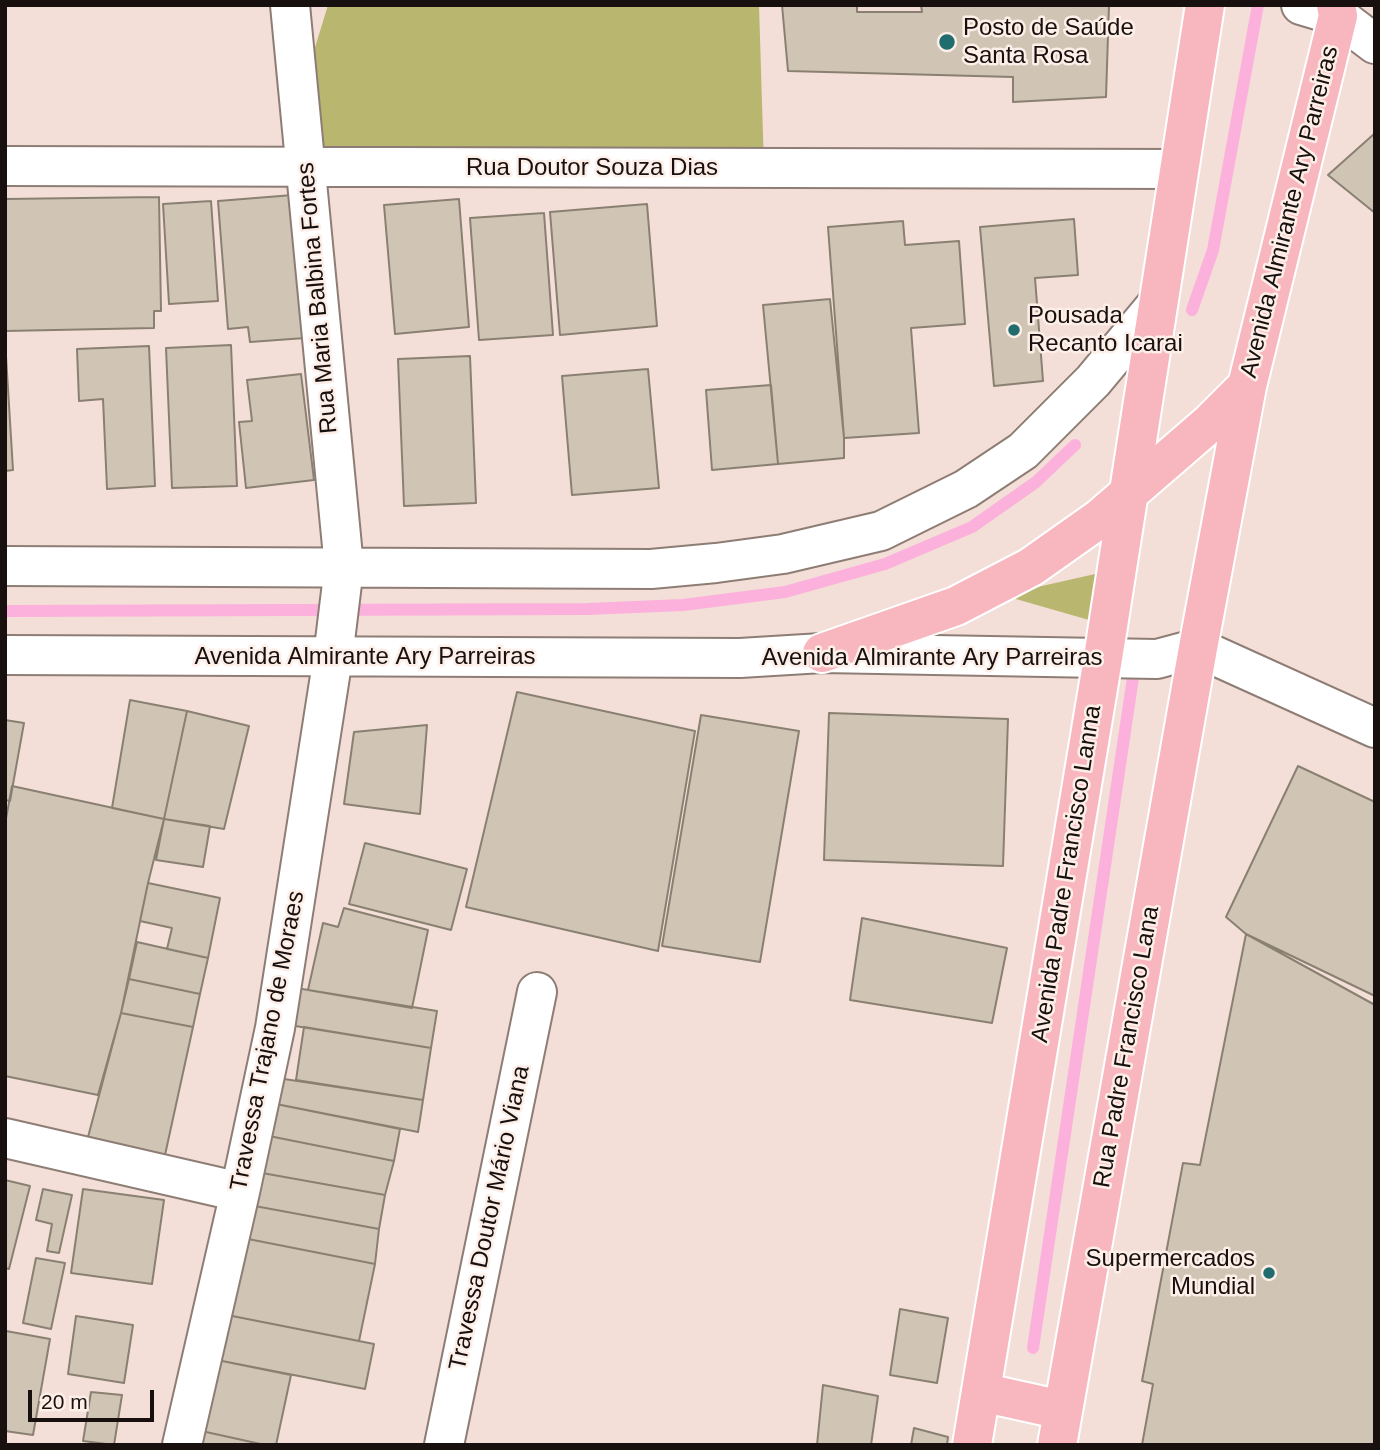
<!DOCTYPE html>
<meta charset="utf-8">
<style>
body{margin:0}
#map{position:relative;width:1380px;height:1450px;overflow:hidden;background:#f3dfd7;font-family:Arial,sans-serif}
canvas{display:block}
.frame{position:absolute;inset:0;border:7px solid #17100e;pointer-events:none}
.scale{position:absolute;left:28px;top:1390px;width:126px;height:32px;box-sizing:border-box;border:4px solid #17100e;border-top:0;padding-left:9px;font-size:21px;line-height:24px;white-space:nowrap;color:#17100e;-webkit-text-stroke:5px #fdeee7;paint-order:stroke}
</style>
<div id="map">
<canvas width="1380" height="1450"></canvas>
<div class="frame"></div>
<div class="scale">20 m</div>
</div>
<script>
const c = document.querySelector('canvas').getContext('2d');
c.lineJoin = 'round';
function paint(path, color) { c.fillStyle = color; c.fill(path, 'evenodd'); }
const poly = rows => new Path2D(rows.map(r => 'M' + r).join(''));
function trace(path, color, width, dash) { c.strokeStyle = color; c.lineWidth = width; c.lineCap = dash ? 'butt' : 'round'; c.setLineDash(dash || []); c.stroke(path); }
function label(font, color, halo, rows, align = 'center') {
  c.font = font + ' Arial,sans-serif'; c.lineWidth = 5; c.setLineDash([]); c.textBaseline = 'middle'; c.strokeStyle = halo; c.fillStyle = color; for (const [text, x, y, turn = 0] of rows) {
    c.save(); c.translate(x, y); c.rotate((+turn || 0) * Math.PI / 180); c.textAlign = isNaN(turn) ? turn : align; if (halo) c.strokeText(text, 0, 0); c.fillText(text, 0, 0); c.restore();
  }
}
paint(poly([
 [328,5,759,5,764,168,306,167,299,100],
 [1104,572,1096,622,1002,595]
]), '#b9b66f');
trace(poly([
 [1192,310,1213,250,1258,5],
 [5,611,587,609,683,605,785,592,885,564,972,527,1036,482,1075,445],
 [1033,1348,1134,671]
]), '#fcb0dc', 12);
const building = poly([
 [782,5,857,5,857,12,922,12,921,5,1109,5,1106,97,1013,102,1013,77,788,71,782,5],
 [1374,134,1375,135,1375,213,1328,175,1374,134],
 [293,195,305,338,250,342,248,327,228,329,218,201,293,195],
 [159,197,161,311,154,311,154,328,5,331,5,199,159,197],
 [459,199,469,327,395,334,384,205,459,199],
 [211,201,218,301,169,304,163,204,211,201],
 [647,204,657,326,560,335,550,212,647,204],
 [544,213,553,335,479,340,470,218,544,213],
 [1074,219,1078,275,1035,278,1043,381,994,386,980,227,1074,219],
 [903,221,905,245,959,241,965,324,911,328,919,433,844,438,828,227,903,221],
 [830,299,844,438,844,458,778,464,763,305,830,299],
 [5,340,13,470,5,471,5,340],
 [231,345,237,486,172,488,166,348,231,345],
 [149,346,155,486,107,489,103,399,79,401,77,349,149,346],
 [470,356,476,503,404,506,398,359,470,356],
 [648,369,659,488,572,495,562,376,648,369],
 [301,374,314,480,246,488,239,422,252,421,247,380,301,374],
 [771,385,778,464,712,470,706,390,771,385],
 [517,692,695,731,658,951,466,907,517,692],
 [130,700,187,711,164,819,112,808,130,700],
 [187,711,249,726,224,829,164,819,187,711],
 [829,713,1008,719,1003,866,824,860,829,713],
 [701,715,799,731,760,962,662,946,701,715],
 [5,720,24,723,10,801,5,800,5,720],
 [427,725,420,814,344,804,354,732,427,725],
 [1298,766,1375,802,1375,996,1246,934,1226,917,1298,766],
 [12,786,164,819,148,883,121,1013,98,1095,5,1076,5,824,12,786],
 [164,819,210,826,203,867,156,860,164,819],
 [365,843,467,869,451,930,349,904,365,843],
 [148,883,220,898,208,958,167,949,172,928,140,921,148,883],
 [344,908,428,930,412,1008,308,990,323,923,338,927,344,908],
 [862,918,1007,948,992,1023,850,1000,862,918],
 [1246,934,1375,1005,1375,1445,1142,1445,1153,1384,1142,1381,1183,1163,1200,1165,1246,934],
 [137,942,208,958,200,994,129,979,137,942],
 [129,979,200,994,193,1027,121,1013,129,979],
 [290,987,437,1011,431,1048,283,1024,290,987],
 [121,1013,193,1027,165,1155,88,1137,121,1013],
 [304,1027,431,1048,423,1100,296,1080,304,1027],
 [271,1077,423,1100,418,1132,266,1102,271,1077],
 [266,1102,400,1129,394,1161,259,1134,266,1102],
 [259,1134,394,1161,385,1195,251,1171,259,1134],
 [251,1171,385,1195,379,1229,244,1204,251,1171],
 [5,1180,30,1186,9,1269,5,1268,5,1180],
 [43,1189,72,1195,59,1253,47,1251,52,1224,36,1220,43,1189],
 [83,1189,164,1200,152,1284,71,1273,83,1189],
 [244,1204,379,1229,375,1264,238,1237,244,1204],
 [238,1237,375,1264,359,1341,222,1314,238,1237],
 [36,1258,65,1263,51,1329,23,1323,36,1258],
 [900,1309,948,1318,937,1383,890,1375,900,1309],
 [222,1314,374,1344,365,1389,212,1359,222,1314],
 [76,1316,133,1325,124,1383,68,1374,76,1316],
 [6,1331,50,1339,33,1435,5,1431,6,1331],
 [212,1359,291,1375,276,1445,265,1445,197,1430,212,1359],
 [823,1385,878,1396,871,1445,817,1445,823,1385],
 [91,1392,122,1395,114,1445,83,1441,91,1392],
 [914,1428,948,1437,947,1445,911,1445,914,1428],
 [197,1430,265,1445,194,1445,197,1430]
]);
paint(building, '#d0c5b5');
trace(building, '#8a8072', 2);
const minor = poly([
 [1301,5,1338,16,1375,44],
 [5,166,1179,169],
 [5,566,651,569,716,563,783,554,881,531,966,489,1023,451,1093,381,1158,303],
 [5,655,740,658,822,653,1157,659,1198,648,1375,728],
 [5,1138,240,1192],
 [182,1445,240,1192,275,1028,333,657,344,567,290,5],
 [444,1445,537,992]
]);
const major = poly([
 [822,653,956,606,1031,567,1099,519,1211,422,1247,386],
 [981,1392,1062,1410],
 [972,1445,1103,658,1205,5],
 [1057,1445,1198,648,1247,386,1338,16,1336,5]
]);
trace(minor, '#8e7d75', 42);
trace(major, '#fff', 42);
trace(minor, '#fff', 38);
trace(major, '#f8b7be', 38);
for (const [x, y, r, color] of [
 [947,42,9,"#206c6f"],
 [1014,330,7,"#206c6f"],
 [1269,1273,7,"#206c6f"]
]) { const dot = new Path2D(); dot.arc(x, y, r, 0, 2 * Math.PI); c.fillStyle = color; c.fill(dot); trace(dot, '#fdeee7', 2.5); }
label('24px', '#17100e', '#fdeee7', [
 ["Posto de Saúde",963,28],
 ["Santa Rosa",963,56],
 ["Pousada",1028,316],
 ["Recanto Icarai",1028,344],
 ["Supermercados",1255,1259,"right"],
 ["Mundial",1255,1287,"right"]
], 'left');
label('24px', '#17100e', '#fdeee7', [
 ["Rua Doutor Souza Dias",592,168],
 ["Avenida Almirante Ary Parreiras",1290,212,-76],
 ["Rua Maria Balbina Fortes",318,298,-95],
 ["Avenida Almirante Ary Parreiras",365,657],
 ["Avenida Almirante Ary Parreiras",932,658],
 ["Avenida Padre Francisco Lanna",1067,874,-81],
 ["Travessa Trajano de Moraes",268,1041,-79],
 ["Rua Padre Francisco Lana",1127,1047,-80],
 ["Travessa Doutor Mário Viana",490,1218,-78]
]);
</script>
